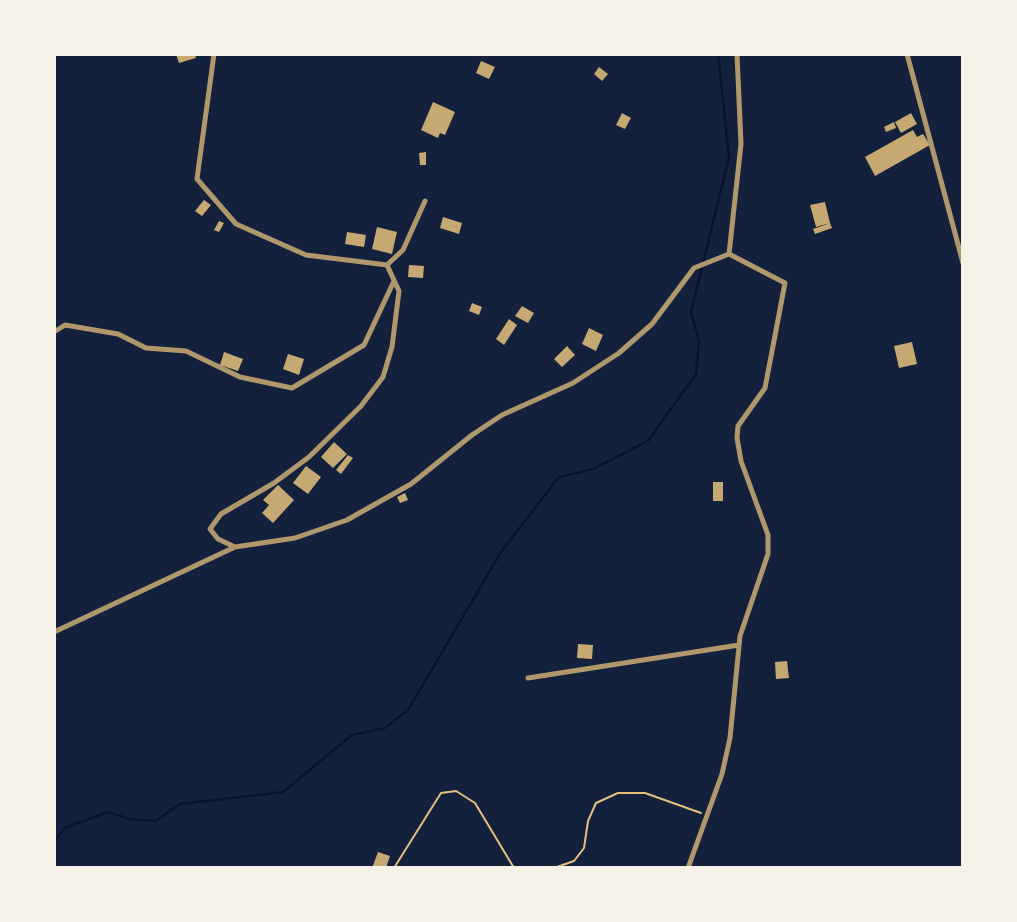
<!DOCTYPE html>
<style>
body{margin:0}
#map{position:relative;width:1017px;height:922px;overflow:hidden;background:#14213d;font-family:Signika,sans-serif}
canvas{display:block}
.frame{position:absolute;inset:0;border:56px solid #f6f1e7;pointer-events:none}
</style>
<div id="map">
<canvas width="1017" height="922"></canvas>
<div class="frame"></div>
</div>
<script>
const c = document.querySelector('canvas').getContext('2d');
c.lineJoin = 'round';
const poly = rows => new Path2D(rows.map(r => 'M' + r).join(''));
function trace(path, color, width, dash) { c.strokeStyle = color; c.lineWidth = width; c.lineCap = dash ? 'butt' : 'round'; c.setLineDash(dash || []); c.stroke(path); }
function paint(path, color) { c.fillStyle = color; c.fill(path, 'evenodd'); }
trace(poly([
 [54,842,65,828,108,812,130,819,156,821,180,804,283,792,352,735,385,728,408,710,501,552,559,477,593,469,648,441,696,374,699,341,691,312,729,157,718,54]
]), '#0b132b', 2.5);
paint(poly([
 [176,54,195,54,196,58,179,63],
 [481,61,495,67,489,79,476,73],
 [599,67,608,74,602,81,594,74],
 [433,102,455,112,445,135,440,133,438,138,421,130],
 [622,113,631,118,625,129,616,125],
 [911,113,917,124,901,133,895,122],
 [894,122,896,128,886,132,884,127],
 [913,130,917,137,923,134,930,145,875,176,865,157],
 [426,152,426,165,420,165,419,153],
 [204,200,211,205,202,216,195,211],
 [825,202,830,223,816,227,810,205],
 [443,217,462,223,459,234,440,228],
 [219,221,224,223,219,232,214,230],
 [830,223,832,228,815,234,813,229],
 [377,227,397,232,392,254,372,249],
 [347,232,366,235,364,247,345,244],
 [409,265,424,266,423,278,408,277],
 [472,303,482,307,479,315,469,311],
 [522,306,534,313,528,323,515,316],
 [509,319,517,325,504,345,496,339],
 [589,328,603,335,596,351,582,344],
 [912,342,917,364,899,368,894,346],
 [567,346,575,355,562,367,554,359],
 [224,352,243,359,238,371,220,365],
 [288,354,304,359,299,375,283,369],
 [334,442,347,454,333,468,321,457],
 [348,455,353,458,341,474,336,470],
 [306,466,321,477,308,494,293,483],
 [713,482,723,482,723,501,713,501],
 [278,485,294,500,273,523,262,513,269,505,263,500],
 [405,493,408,500,400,503,397,497],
 [578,644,593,645,592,659,577,658],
 [787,661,789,678,776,679,775,662],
 [378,852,390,856,386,868,372,868]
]), '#c6a872');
trace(poly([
 [394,868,441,793,456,791,475,803,514,868],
 [554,868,574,861,584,848,588,821,596,803,618,793,645,793,701,813]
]), '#e5c07b', 2);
trace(poly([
 [214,54,197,179,236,224,306,255,387,265,403,250,425,201],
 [907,54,963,263],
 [54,332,65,325,118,334,146,348,186,351,240,377,292,388,364,345,394,281],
 [235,547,218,539,210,529,221,514,274,483,309,457,361,406,383,377,392,347,399,291,387,265],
 [54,632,235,547,295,538,347,520,411,484,472,435,502,415,573,383,619,353,652,324,694,268,729,254],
 [528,678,739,645],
 [688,868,722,774,730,738,740,636,768,554,768,535,741,461,737,438,738,426,765,388,785,283,729,254,741,144,737,54]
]), '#b1986c', 5);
</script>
